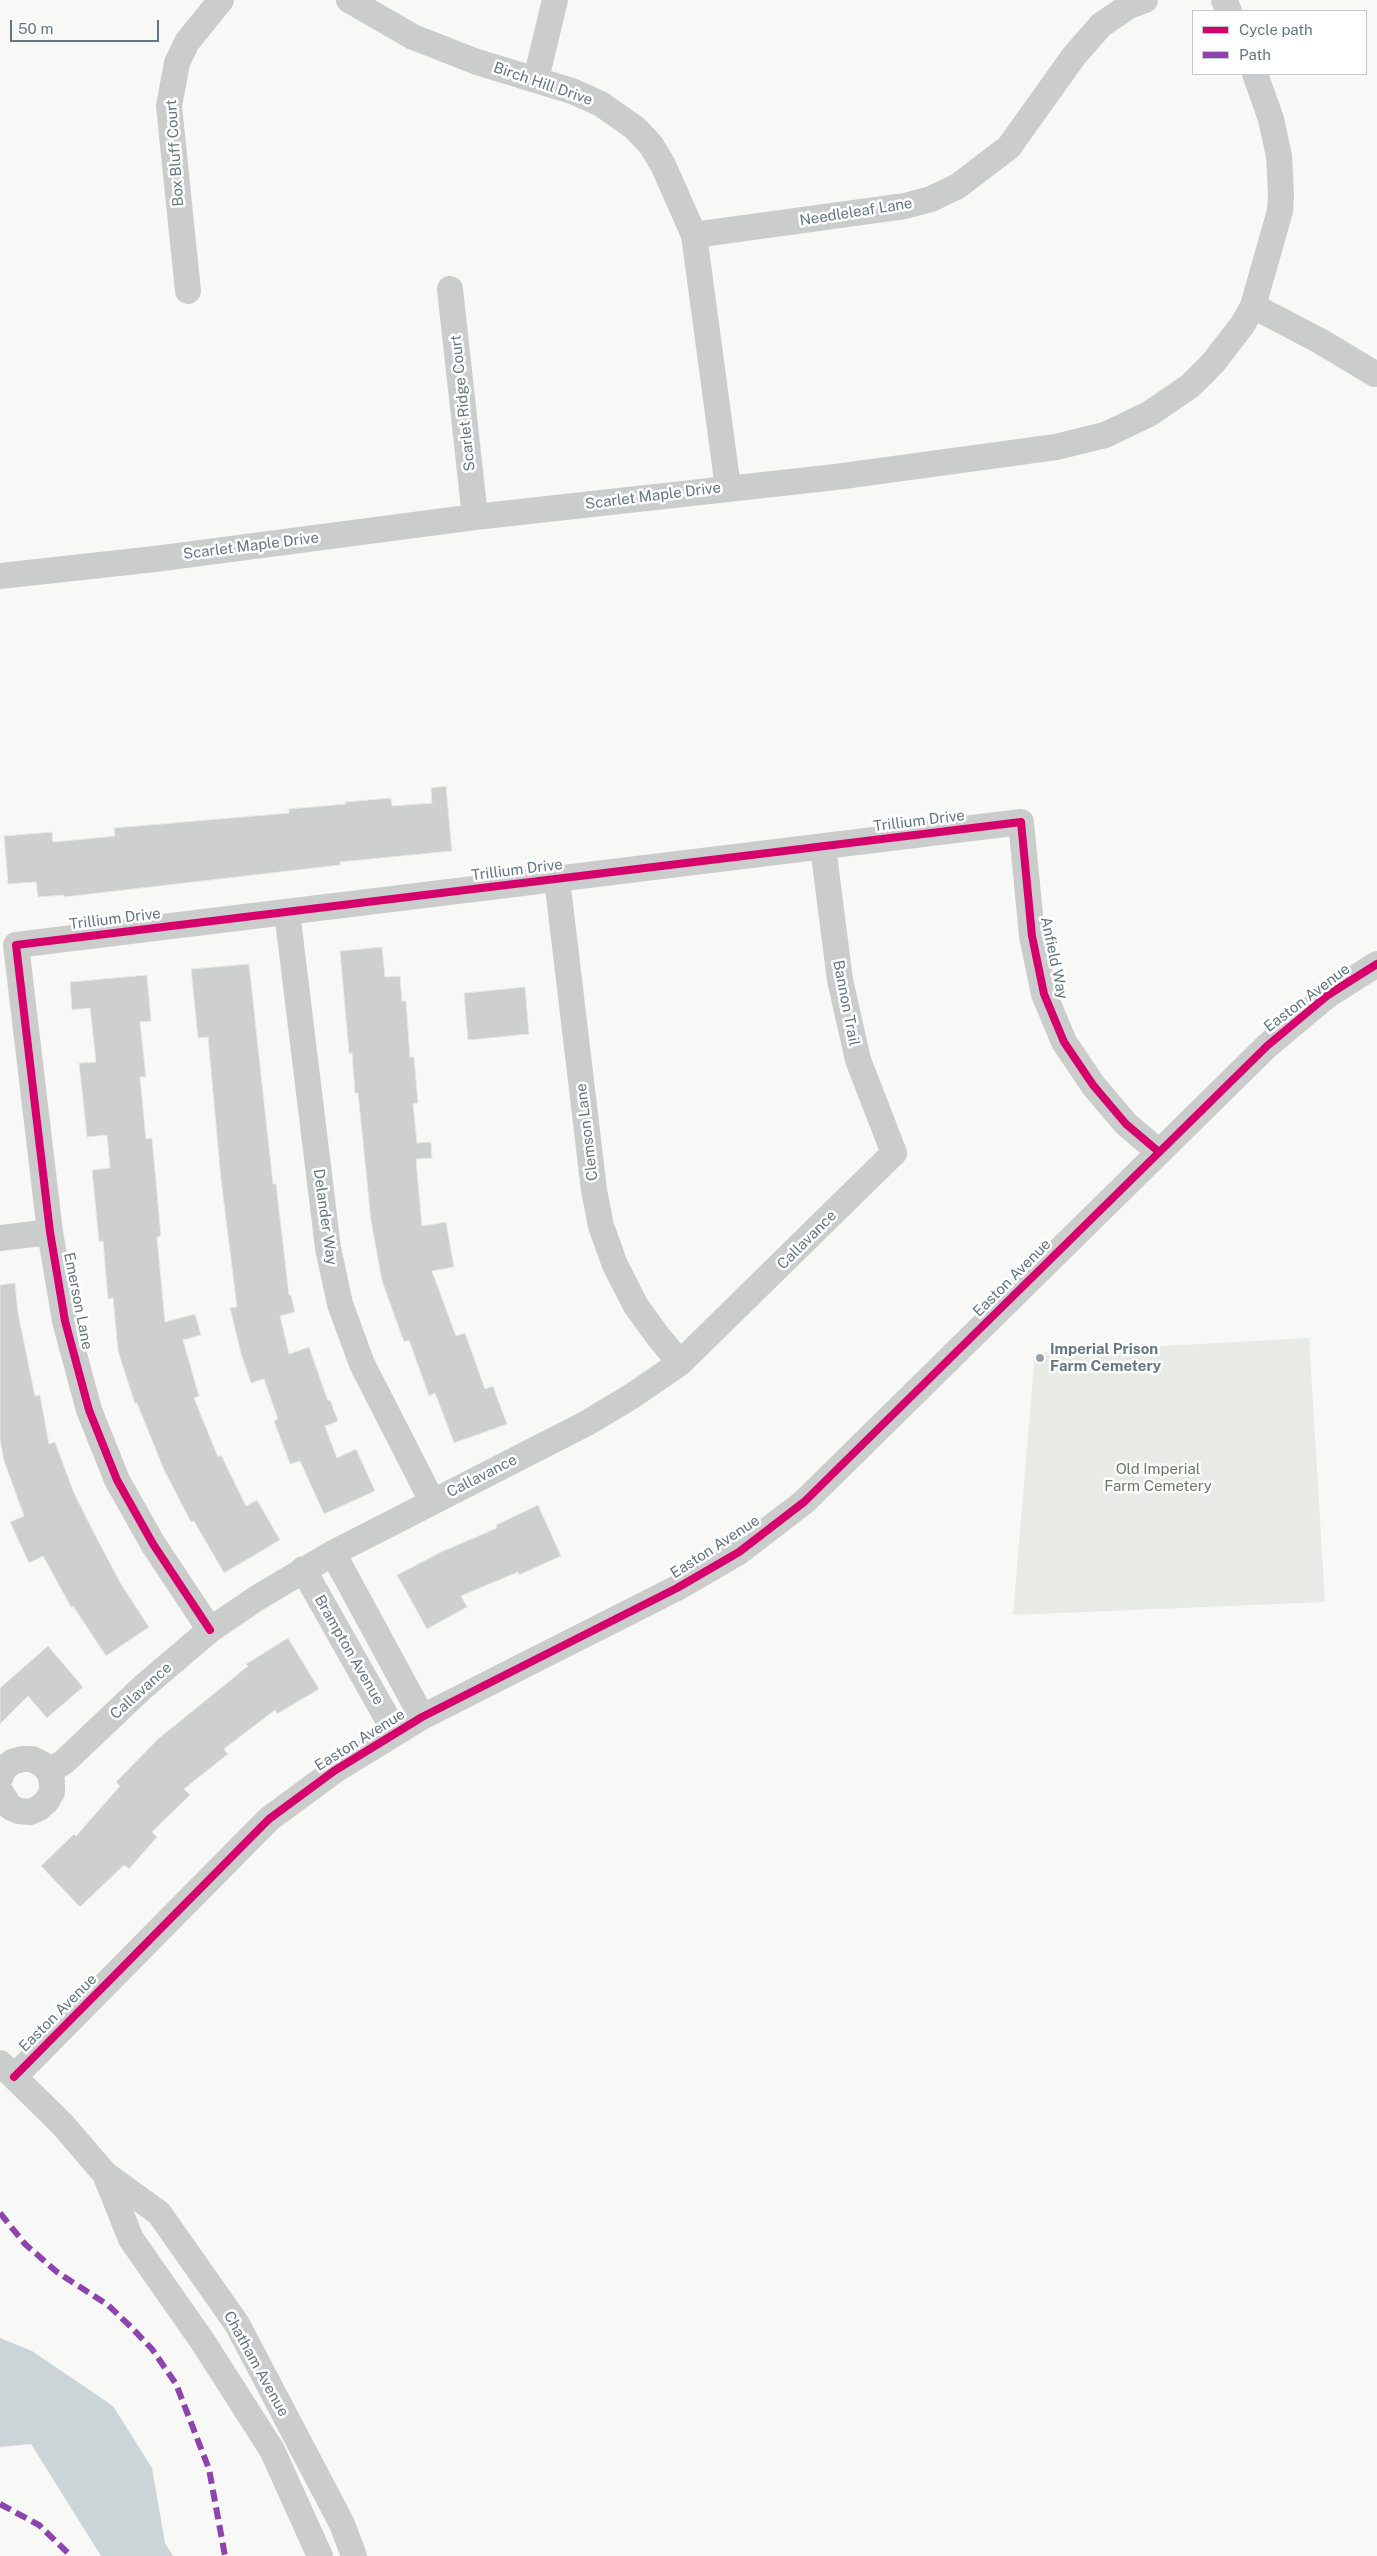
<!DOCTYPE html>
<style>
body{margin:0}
#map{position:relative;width:1377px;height:2556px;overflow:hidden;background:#f8f8f7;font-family:"Public Sans",sans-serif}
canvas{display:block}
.legend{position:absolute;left:1192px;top:10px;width:175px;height:65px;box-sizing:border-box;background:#fff;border:1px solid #c1c9cd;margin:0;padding:6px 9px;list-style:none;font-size:15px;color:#647781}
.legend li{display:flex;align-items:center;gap:10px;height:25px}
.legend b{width:25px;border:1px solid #c1c9cd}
.scale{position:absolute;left:10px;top:20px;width:149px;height:22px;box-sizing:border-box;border:2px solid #647781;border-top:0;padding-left:6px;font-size:15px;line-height:18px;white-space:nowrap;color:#647781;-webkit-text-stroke:4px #fff;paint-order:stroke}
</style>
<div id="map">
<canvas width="1377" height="2556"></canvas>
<ul class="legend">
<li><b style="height:6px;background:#d6006c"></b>Cycle path</li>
<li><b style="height:6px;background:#8e44ad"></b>Path</li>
</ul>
<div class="scale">50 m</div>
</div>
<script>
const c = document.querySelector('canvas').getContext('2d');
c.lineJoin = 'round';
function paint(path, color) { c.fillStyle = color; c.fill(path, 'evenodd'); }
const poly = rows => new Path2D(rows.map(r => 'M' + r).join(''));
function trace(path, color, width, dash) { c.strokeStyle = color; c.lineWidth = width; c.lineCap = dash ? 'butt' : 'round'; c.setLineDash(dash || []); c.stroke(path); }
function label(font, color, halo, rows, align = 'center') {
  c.font = font + ' "Public Sans",sans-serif'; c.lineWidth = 5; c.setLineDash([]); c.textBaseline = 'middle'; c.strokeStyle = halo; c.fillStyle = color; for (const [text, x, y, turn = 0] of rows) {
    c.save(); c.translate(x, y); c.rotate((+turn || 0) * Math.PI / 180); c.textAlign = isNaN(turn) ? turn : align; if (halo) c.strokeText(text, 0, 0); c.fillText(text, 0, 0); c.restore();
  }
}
paint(poly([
 [1309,1338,1325,1602,1013,1615,1035,1353]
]), '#e7eae5');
paint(poly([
 [0,2338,32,2351,113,2406,152,2468,165,2543,173,2556,101,2556,31,2444,0,2447]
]), '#cbd5d7');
const building = poly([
 [446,786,452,851,340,862,340,865,64,897,64,895,38,897,36,882,8,884,4,836,52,832,53,842,115,836,114,828,289,813,289,809,346,804,345,802,391,798,392,806,432,803,431,788,446,786],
 [382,947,385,977,400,976,402,1001,406,1001,410,1057,414,1057,418,1103,413,1104,417,1143,431,1142,432,1158,416,1159,422,1226,446,1222,454,1267,432,1271,456,1336,465,1333,485,1389,493,1386,507,1424,454,1443,435,1393,429,1396,409,1340,404,1342,382,1281,371,1221,358,1093,355,1093,352,1053,349,1053,340,951,382,947],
 [249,964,273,1184,276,1184,289,1295,291,1295,295,1312,280,1316,289,1354,309,1347,328,1401,330,1400,338,1421,325,1426,337,1458,356,1449,375,1491,324,1514,300,1461,290,1464,274,1421,278,1419,264,1379,251,1383,241,1354,230,1308,237,1307,221,1180,208,1037,198,1038,191,969,249,964],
 [147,975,151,1021,140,1022,146,1077,140,1077,146,1139,152,1138,157,1192,161,1236,157,1237,165,1322,195,1314,201,1335,183,1340,199,1396,194,1398,218,1457,221,1455,246,1506,257,1500,280,1540,224,1573,194,1521,191,1522,164,1470,137,1403,135,1404,118,1351,113,1298,108,1299,103,1241,99,1242,92,1170,110,1168,107,1135,87,1137,79,1063,96,1062,90,1008,72,1010,70,982,147,975],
 [525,987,529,1034,468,1040,464,993,525,987],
 [15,1283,18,1313,35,1396,40,1395,49,1444,55,1442,74,1493,93,1531,121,1584,149,1627,106,1656,73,1606,71,1607,43,1556,29,1563,10,1522,24,1516,4,1461,0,1440,0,1285,15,1283],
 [538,1505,561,1556,519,1575,518,1572,461,1596,467,1607,427,1629,397,1575,441,1552,497,1528,496,1525,538,1505],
 [288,1638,319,1689,277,1714,275,1710,224,1749,228,1754,184,1789,190,1795,152,1832,157,1837,129,1869,124,1865,80,1907,41,1866,74,1834,76,1836,120,1786,116,1782,158,1739,248,1666,246,1664,288,1638],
 [48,1646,83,1687,47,1718,28,1696,0,1724,0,1688,48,1646]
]);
paint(building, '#ced0d0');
trace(building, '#e8e8e7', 1);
trace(poly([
 [349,0,413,37,477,62,572,91,601,104,635,128,651,145,663,165,694,235,728,488],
 [1224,0,1229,11],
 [536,79,555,0],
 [694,235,905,206,931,199,958,186,1009,147,1074,56,1101,25,1129,6,1145,0],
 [450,289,475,517],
 [188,291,169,106,177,63,187,42,221,0],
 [1253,306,1320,341,1375,374],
 [0,576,155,559,475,517,836,477,1056,447,1105,435,1149,414,1190,386,1213,363,1243,324,1253,306,1280,211,1281,194,1279,156,1271,119,1255,74],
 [557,879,594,1190,601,1226,615,1265,636,1306,657,1335,680,1363],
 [287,912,328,1248,340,1304,362,1364,432,1501],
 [0,1238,50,1232],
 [333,1553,422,1717],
 [303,1569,395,1732],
 [210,1630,153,1544,117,1480,89,1410,65,1321,50,1232,16,945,1021,822,1032,936,1044,994,1064,1042,1093,1085,1126,1124,1159,1152],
 [49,1772,65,1761,143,1687,210,1630,257,1598,333,1553,587,1423,632,1396,680,1363,894,1153,858,1060,840,980,823,847],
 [0,1778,4,1769,12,1762,22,1759,32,1759,42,1764,49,1772,52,1781,52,1792,47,1801,39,1808,30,1812,19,1811,10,1807,0,1791],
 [0,2063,62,2124,105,2174,159,2213,237,2324,342,2524,354,2556],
 [14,2077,269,1819,334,1771,422,1717,677,1588,739,1552,804,1502,1267,1046,1328,995,1377,964],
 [105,2174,131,2239,203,2342,272,2450,320,2556]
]), '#cbcdcd', 26);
trace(poly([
 [0,2213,25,2244,57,2272,108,2305,130,2326,152,2349,176,2384,209,2469,225,2556],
 [0,2504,39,2525,71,2556]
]), '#8e44ad', 6, [12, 6]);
trace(poly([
 [210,1630,153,1544,117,1480,89,1410,65,1321,50,1232,16,945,1021,822,1032,936,1044,994,1064,1042,1093,1085,1126,1124,1159,1152],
 [14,2077,269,1819,334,1771,422,1717,677,1588,739,1552,804,1502,1267,1046,1328,995,1377,964]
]), '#d6006c', 8);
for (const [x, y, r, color] of [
 [1040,1358,5,"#98a4aa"]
]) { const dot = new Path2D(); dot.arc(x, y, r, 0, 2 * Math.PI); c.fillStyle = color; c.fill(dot); trace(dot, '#fff', 2); }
label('15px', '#647781', '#fff', [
 ["Birch Hill Drive",543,84,19],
 ["Box Bluff Court",175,153,-94],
 ["Needleleaf Lane",856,212,-9],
 ["Scarlet Ridge Court",463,403,-96],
 ["Scarlet Maple Drive",653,496,-7],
 ["Scarlet Maple Drive",251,546,-7],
 ["Trillium Drive",919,821,-7],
 ["Trillium Drive",517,870,-7],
 ["Trillium Drive",115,919,-7],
 ["Anfield Way",1054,958,78],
 ["Easton Avenue",1307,998,-37],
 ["Bannon Trail",846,1003,79],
 ["Clemson Lane",587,1132,-97],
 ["Delander Way",325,1217,82],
 ["Callavance",807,1240,-45],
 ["Easton Avenue",1012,1278,-45],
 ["Emerson Lane",78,1301,79],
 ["Callavance",482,1476,-27],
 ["Easton Avenue",715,1547,-33],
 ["Brampton Avenue",349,1650,60],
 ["Callavance",141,1691,-42],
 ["Easton Avenue",360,1740,-32],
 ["Easton Avenue",58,2013,-45],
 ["Chatham Avenue",256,2364,61]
]);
label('bold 15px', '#647781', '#fff', [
 ["Imperial Prison",1050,1349],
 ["Farm Cemetery",1050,1366]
], 'left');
label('15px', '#697963', '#fff', [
 ["Old Imperial",1158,1469],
 ["Farm Cemetery",1158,1486]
]);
</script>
